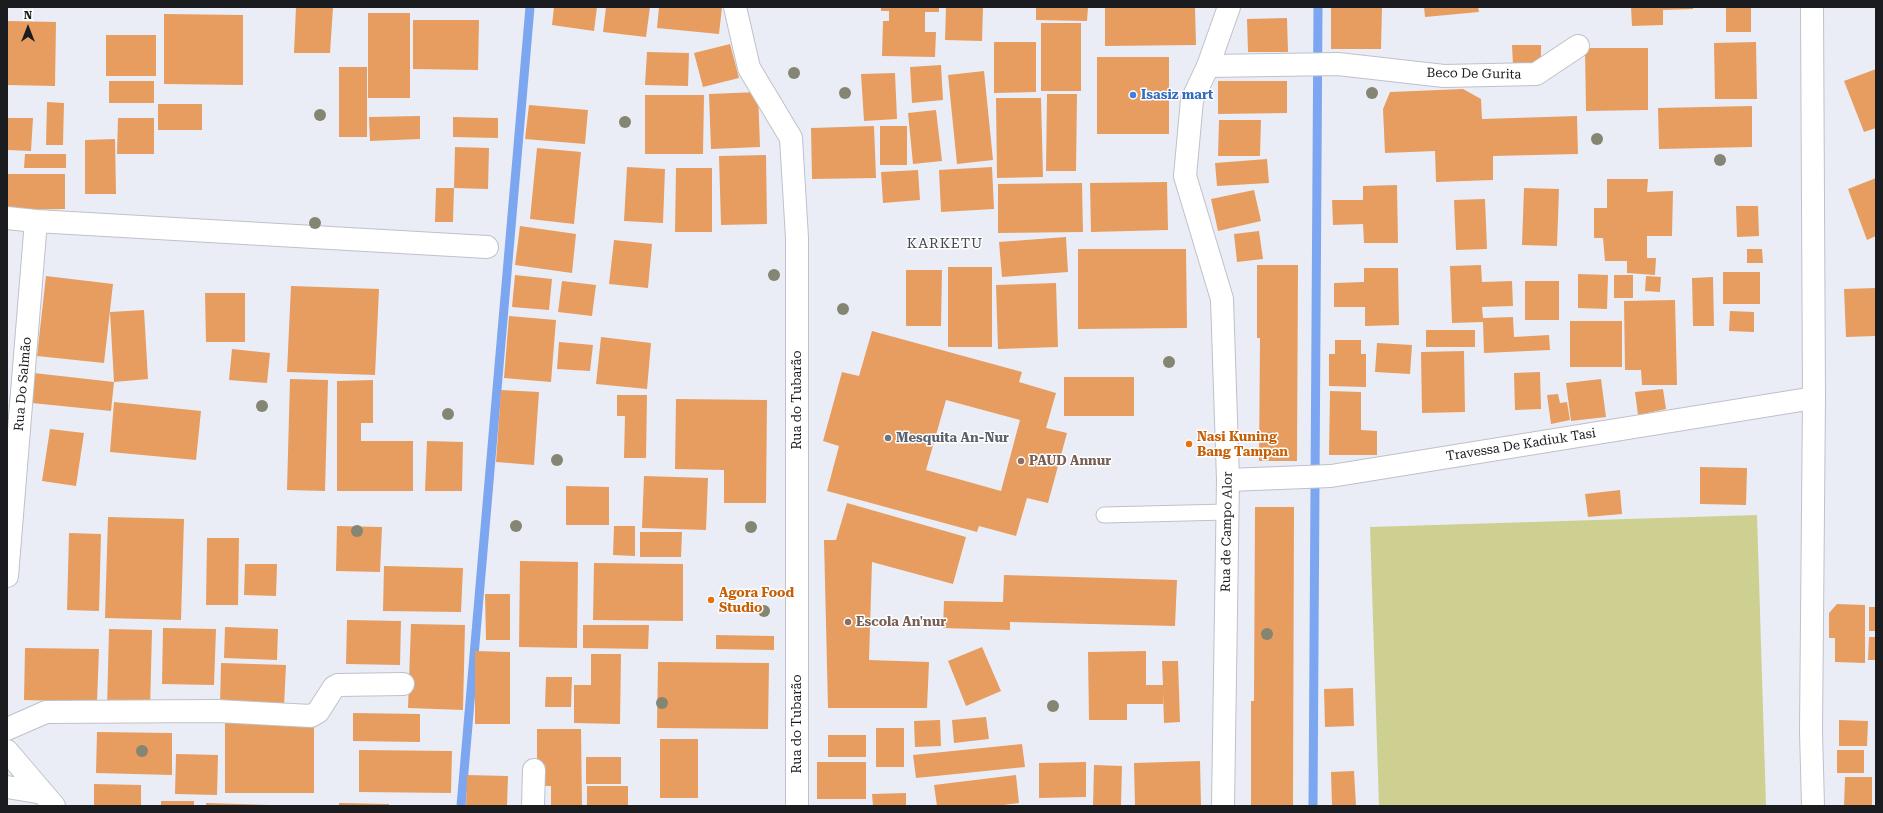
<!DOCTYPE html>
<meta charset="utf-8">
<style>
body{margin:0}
#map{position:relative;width:1883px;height:813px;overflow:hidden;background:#ebedf6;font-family:"Roboto Serif",serif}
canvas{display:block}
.frame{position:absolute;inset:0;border:8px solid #1b1c1f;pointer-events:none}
.north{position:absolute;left:8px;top:8px;width:40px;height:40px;-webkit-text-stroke:3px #fff;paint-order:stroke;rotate:0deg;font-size:11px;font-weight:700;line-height:16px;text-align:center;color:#1b1c1f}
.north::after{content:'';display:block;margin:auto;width:14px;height:18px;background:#1b1c1f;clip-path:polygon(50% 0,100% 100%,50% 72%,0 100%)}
</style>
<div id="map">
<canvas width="1883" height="813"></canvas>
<div class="frame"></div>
<div class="north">N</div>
</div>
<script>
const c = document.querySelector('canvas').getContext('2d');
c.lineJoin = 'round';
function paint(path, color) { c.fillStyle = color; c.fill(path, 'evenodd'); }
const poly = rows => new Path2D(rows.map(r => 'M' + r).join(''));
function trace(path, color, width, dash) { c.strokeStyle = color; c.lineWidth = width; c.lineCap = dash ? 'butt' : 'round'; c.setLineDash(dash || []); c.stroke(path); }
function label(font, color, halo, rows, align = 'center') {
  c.font = font + ' "Roboto Serif",serif'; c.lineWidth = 3; c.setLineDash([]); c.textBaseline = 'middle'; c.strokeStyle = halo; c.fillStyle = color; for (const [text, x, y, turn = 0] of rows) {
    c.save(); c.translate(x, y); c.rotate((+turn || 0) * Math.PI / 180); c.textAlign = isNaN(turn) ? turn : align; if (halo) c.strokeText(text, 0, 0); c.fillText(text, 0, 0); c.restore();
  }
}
paint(poly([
 [1757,515,1766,806,1379,806,1370,527]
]), '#cdd090');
trace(poly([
 [461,806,530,7],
 [1313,806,1318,7]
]), '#7da6f0', 9);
paint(poly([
 [296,7,333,8,330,53,294,53],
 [554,7,597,7,594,31,552,25],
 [606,7,650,7,646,37,603,32],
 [659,7,722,7,719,34,657,28],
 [881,7,939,7,939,12,925,12,925,32,936,32,935,57,882,56,883,21,889,21,889,11,881,11],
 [946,7,983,7,982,41,945,40],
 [1036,7,1088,7,1087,21,1036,20],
 [1105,7,1195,7,1196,45,1105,46],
 [1331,7,1382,7,1381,49,1331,49],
 [1424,7,1478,7,1479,12,1425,17],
 [1631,7,1693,7,1693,9,1663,10,1663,25,1632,26],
 [1726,7,1751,7,1751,32,1726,32],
 [368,13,410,13,410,98,368,98],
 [164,14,243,15,243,85,164,84],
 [1287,18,1288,52,1248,52,1247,19],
 [413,20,479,20,478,70,413,69],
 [7,21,56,22,55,86,7,85],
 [1041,23,1081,23,1081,91,1041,91],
 [106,35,156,35,156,76,106,76],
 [994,42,1036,42,1036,92,994,93],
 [1756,42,1757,99,1715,99,1714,43],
 [730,44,739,78,703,87,694,53],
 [1512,45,1541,45,1541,65,1513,65],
 [1585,48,1648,48,1648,110,1586,111],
 [647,52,689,53,688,86,645,85],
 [1097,57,1169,57,1169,134,1097,134],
 [941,65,943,100,912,103,910,67],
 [339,67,367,67,367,137,339,137],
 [1876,69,1876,128,1864,132,1844,81],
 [984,71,993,160,957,164,948,75],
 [895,73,897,119,864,121,861,74],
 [109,81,154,81,154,103,109,103],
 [1218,81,1287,81,1287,113,1218,114],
 [1463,89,1481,99,1482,119,1577,116,1578,154,1493,156,1493,180,1436,182,1435,151,1385,153,1383,109,1390,92],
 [758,92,760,147,711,149,709,94],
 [1047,94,1077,94,1076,171,1046,171],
 [645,95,704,95,703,154,645,154],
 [996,98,1041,98,1043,177,997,178],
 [47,102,64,103,63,145,46,145],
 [158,104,202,104,202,130,158,130],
 [529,105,588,110,585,144,525,139],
 [1752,106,1752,147,1659,149,1658,108],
 [936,110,942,161,913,164,908,113],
 [420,116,420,139,370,141,369,117],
 [453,117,498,118,498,138,453,137],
 [7,118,33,118,31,151,7,150],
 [118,118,154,118,154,154,117,154],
 [1219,120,1261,120,1260,156,1218,156],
 [874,126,876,178,812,179,811,128],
 [880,126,907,126,907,165,880,165],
 [115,139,116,194,85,194,85,140],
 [455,147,489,148,488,189,454,188],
 [537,148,581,152,574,224,530,219],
 [25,154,66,154,66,168,24,168],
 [766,155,767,224,721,225,719,156],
 [1267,159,1269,183,1217,186,1215,163],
 [627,167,665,169,663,223,624,221],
 [992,167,994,209,941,212,939,170],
 [676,168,712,168,712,232,675,232],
 [918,170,920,200,883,203,881,172],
 [7,174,65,174,65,209,7,210],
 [1876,178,1876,236,1867,240,1848,189],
 [1607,179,1648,179,1647,192,1673,191,1672,236,1647,236,1647,258,1656,258,1655,275,1627,273,1627,261,1605,261,1603,238,1594,238,1594,208,1607,208],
 [1167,182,1168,230,1091,232,1090,183],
 [1082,183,1083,232,998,233,998,184],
 [1397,185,1398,243,1364,243,1363,224,1333,225,1332,200,1363,200,1363,186],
 [436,188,454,188,453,222,435,222],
 [1524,188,1559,189,1557,246,1522,245],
 [1254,190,1261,221,1218,231,1211,199],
 [1485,199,1487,249,1456,250,1454,200],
 [1736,206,1758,206,1759,236,1737,237],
 [520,226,576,234,572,273,515,265],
 [1259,231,1263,259,1237,262,1234,234],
 [1066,237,1068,272,1002,277,999,242],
 [614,240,652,244,648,288,609,284],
 [1078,249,1186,249,1187,328,1078,329],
 [1747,249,1762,249,1763,263,1747,263],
 [1257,265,1298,265,1297,461,1259,461,1260,338,1257,338],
 [1481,265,1482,282,1512,281,1513,306,1482,307,1483,318,1513,317,1514,337,1549,335,1550,350,1484,353,1483,322,1452,323,1450,266],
 [948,267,992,267,992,347,948,347],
 [1364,268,1398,268,1399,325,1365,326,1365,307,1334,307,1334,283,1364,282],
 [906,270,942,270,941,326,906,326],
 [1723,272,1760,272,1760,304,1723,304],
 [1578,274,1608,275,1607,309,1578,308],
 [515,275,552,279,549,310,512,307],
 [1614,275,1633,275,1633,298,1614,298],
 [46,276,113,284,104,363,37,356],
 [1646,276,1661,277,1660,292,1645,291],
 [1713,277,1714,326,1693,326,1692,278],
 [562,281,596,285,592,316,558,312],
 [1525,281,1559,281,1559,320,1525,320],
 [1056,283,1058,347,998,349,996,285],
 [291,286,379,289,375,375,287,372],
 [1876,288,1876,336,1846,337,1844,289],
 [205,293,245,293,245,342,206,342],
 [1675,300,1677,385,1642,385,1641,370,1625,370,1624,301],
 [144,310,148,379,114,382,111,411,32,403,34,373,114,382,110,312],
 [1730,311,1754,312,1754,332,1729,331],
 [509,316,556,320,551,382,504,378],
 [1570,321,1622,321,1622,367,1570,367],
 [1426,330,1475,330,1475,347,1426,347],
 [872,331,1022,372,1019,382,1056,393,1046,428,1067,433,1048,503,1027,498,1016,536,979,526,977,532,827,491,839,446,823,441,842,372,859,376],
 [946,400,1020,420,1001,491,926,470],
 [601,337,651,343,647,389,596,384],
 [1335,340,1361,340,1361,354,1366,354,1366,387,1329,386,1329,354,1335,354],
 [559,342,593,345,590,371,557,369],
 [1377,343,1412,345,1410,374,1375,372],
 [232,349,270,353,267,383,229,380],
 [1464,351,1465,412,1422,413,1421,352],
 [1540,372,1541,409,1515,410,1514,373],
 [1064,377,1134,377,1134,416,1064,416],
 [290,379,328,380,325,491,287,490],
 [1601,379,1606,417,1571,421,1566,383],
 [373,380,373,423,361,423,361,441,413,441,413,491,337,491,337,381],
 [1663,389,1666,409,1638,415,1635,392],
 [501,390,539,392,534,465,496,462],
 [1330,391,1361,392,1361,430,1377,431,1377,455,1329,455],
 [1558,394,1560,403,1567,402,1570,420,1551,424,1547,395],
 [617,395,647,395,646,458,624,458,625,416,617,416],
 [676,399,767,400,766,503,724,503,724,470,675,469],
 [114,402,201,411,196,460,110,452],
 [50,429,84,433,76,486,42,481],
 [427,441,463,442,462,491,425,491],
 [1700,467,1747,468,1746,505,1700,504],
 [644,476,708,478,706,530,642,528],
 [566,486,609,487,609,525,566,525],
 [1620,490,1622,514,1588,517,1585,494],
 [847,503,966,537,953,584,872,562,869,660,929,662,927,708,828,708,824,540,836,540],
 [1255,507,1294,507,1293,806,1251,806,1251,701,1254,701],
 [108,517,184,519,181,620,105,618],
 [337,526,382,527,380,572,336,571],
 [614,526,635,526,635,556,613,555],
 [640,532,682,532,681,557,640,557],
 [69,533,101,534,99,611,67,610],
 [207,538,239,538,238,605,206,605],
 [520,561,578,562,577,648,519,647],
 [594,563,683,564,683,621,593,620],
 [245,564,277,564,276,596,244,595],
 [384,566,463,568,461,612,383,611],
 [1004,575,1177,580,1175,626,1010,622,1010,630,943,628,944,601,1003,602],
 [485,594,510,594,510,640,486,640],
 [1837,604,1865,605,1865,663,1835,662,1835,638,1829,638,1829,613],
 [1869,607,1876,607,1876,631,1869,631],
 [347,620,401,621,400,665,346,664],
 [411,624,465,625,463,710,408,708],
 [583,625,649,625,648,649,583,648],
 [225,627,278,629,277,660,224,658],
 [163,628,216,629,214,685,162,684],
 [109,629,152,630,150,710,107,709],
 [716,635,774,636,774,650,716,649],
 [1869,637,1876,637,1876,660,1868,660],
 [982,647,1001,691,966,706,948,661],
 [25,648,99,649,97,702,24,700],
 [475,651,510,652,510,724,475,724],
 [1146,651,1146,685,1163,685,1162,661,1178,661,1180,722,1164,723,1163,692,1163,704,1127,704,1127,720,1089,720,1088,652],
 [591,654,621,654,620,724,574,723,574,685,591,685],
 [658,662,769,663,768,729,657,728],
 [221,663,286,665,284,707,220,705],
 [546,677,572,677,571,707,545,707],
 [1353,688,1354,726,1325,727,1324,689],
 [353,713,420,714,420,742,353,741],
 [986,717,989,739,954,743,952,720],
 [940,720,941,746,915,747,914,721],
 [1839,720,1868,721,1867,746,1839,746],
 [225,723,314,723,314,793,225,793],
 [876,728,904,728,904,767,876,767],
 [537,729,581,729,582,806,551,806,551,786,537,786],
 [97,732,172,733,172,775,96,773],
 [828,735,866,735,866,757,828,757],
 [660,739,698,739,698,798,660,798],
 [1022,744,1025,767,916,778,913,755],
 [359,750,452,751,451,793,359,792],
 [1837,750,1864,750,1864,773,1837,773],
 [176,754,218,755,217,795,175,794],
 [586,757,621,757,621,784,586,784],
 [1200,761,1201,805,1135,806,1134,763],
 [817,762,866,762,866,799,817,799],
 [1086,762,1086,797,1039,798,1039,763],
 [1094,765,1122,766,1121,806,1093,806],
 [1354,771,1356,806,1332,806,1331,772],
 [467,775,508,776,507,806,466,806],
 [1016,775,1019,803,995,806,937,806,934,785],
 [1845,777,1872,777,1872,806,1844,806],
 [94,784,141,785,141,806,94,806],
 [587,786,628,786,628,806,587,806],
 [906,793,906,806,873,806,872,794],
 [161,801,194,801,194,806,161,806],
 [206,803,271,805,271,806,206,806],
 [339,803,389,804,389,806,339,806]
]), '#e79d5f');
const service = poly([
 [1104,515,1227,512]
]);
const minor = poly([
 [1208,66,1338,64,1444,76,1536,74,1578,46],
 [7,218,36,221,7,576],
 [36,221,487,247],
 [1228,480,1331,476,1814,398],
 [7,729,46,712,217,711,311,716,318,712,334,687,338,685,403,684],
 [7,751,54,806],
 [7,787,43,793],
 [533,806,534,770]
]);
const tertiary = poly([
 [735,7,749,68,791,138,797,238,797,806],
 [1812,7,1814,398,1811,731,1813,806],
 [1223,806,1228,480,1222,299,1185,176,1192,100,1208,66,1229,7]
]);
trace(service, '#bfc1ca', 17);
trace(minor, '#bfc1ca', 24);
trace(tertiary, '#bfc1ca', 24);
trace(service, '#fff', 15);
trace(minor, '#fff', 22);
trace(tertiary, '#fff', 22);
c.fillStyle = '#848572';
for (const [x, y] of [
 [794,73],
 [845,93],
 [1372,93],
 [320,115],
 [625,122],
 [1597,139],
 [1720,160],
 [315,223],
 [774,275],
 [843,309],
 [1169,362],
 [262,406],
 [448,414],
 [557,460],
 [516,526],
 [751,527],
 [357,531],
 [764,611],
 [1267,634],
 [662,703],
 [1053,706],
 [142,751]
]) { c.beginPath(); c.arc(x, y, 6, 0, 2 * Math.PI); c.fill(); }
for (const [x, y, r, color] of [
 [1133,95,4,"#3f7fe0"],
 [888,438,4,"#6b7280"],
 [1189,444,4,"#e8710a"],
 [1021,461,4,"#8d6e63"],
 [711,600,4,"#e8710a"],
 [848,622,4,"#8d6e63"]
]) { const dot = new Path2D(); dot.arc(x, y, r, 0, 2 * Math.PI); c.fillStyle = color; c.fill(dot); trace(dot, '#fff', 1.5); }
label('13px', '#1b1c1f', '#fff', [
 ["Beco De Gurita",1474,74,1],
 ["Rua Do Salmão",23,384,-85],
 ["Rua do Tubarão",797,400,-90],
 ["Travessa De Kadiuk Tasi",1521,445,-9],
 ["Rua de Campo Alor",1227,532,-89],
 ["Rua do Tubarão",797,724,-90]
]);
label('bold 13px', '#366cbe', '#fff', [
 ["Isasiz mart",1141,95]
], 'left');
label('bold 13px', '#c56008', '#fff', [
 ["Nasi Kuning",1197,437],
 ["Bang Tampan",1197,452],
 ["Agora Food",719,593],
 ["Studio",719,608]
], 'left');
label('bold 13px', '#5b616d', '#fff', [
 ["Mesquita An-Nur",896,438]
], 'left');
label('bold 13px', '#785e54', '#fff', [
 ["PAUD Annur",1029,461],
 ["Escola An'nur",856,622]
], 'left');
c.letterSpacing = '1px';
label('14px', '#45474d', '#fff', [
 ["KARKETU",945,244]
]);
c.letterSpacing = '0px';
</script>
